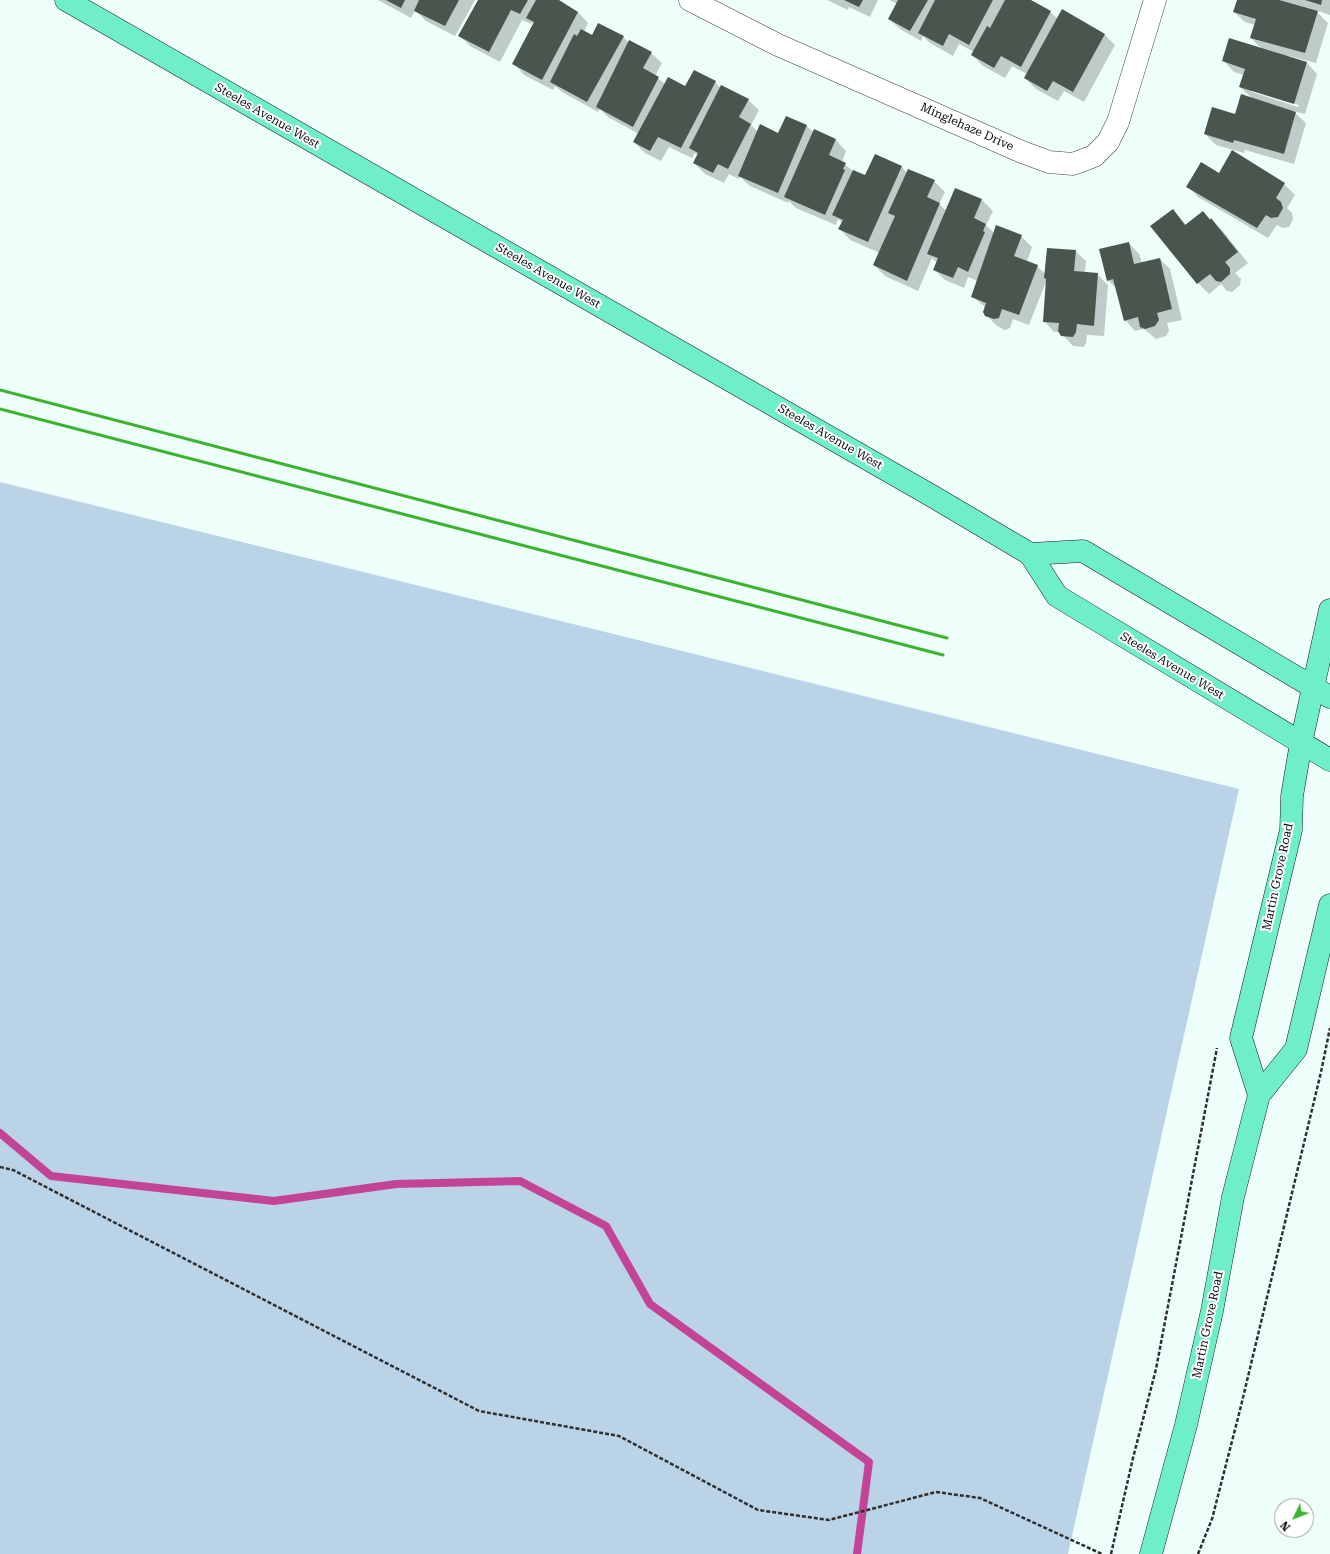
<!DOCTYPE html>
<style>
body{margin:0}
#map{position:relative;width:1330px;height:1554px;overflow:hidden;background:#eefefa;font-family:"Roboto Serif",serif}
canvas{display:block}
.north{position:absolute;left:1274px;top:1498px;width:40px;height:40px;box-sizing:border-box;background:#fff;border:1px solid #9e9e9e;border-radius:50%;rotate:227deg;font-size:11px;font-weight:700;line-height:16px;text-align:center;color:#0d0d0d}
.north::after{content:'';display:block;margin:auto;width:14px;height:18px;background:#3cb32f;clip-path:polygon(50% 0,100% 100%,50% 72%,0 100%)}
</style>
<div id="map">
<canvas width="1330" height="1554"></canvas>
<div class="north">N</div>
</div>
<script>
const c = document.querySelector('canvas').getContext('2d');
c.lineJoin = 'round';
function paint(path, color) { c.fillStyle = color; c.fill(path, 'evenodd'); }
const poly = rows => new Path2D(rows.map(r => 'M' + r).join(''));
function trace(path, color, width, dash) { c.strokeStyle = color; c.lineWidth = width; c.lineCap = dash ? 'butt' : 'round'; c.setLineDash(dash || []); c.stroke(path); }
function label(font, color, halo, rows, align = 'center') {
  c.font = font + ' "Roboto Serif",serif'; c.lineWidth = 4; c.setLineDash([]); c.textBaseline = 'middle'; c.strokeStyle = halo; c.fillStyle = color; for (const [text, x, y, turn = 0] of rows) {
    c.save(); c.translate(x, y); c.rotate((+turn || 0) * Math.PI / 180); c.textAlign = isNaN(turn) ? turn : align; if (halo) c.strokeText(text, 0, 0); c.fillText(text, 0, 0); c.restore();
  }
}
paint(poly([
 [0,482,1239,789,1068,1554,0,1554]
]), '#bad3e6');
paint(poly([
 [378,0,475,0,455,36,426,21,415,10,411,18],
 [479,0,557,0,578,12,588,23,584,32,592,36,623,37,629,43,651,53,662,63,655,76,665,84,685,87,715,82,721,88,748,100,759,110,751,125,758,132,779,134,786,117,807,126,814,133,815,131,836,140,846,151,842,162,853,171,865,176,901,166,907,173,934,181,945,192,939,204,947,211,956,189,982,200,993,211,986,225,994,233,1021,236,1032,247,1027,261,1037,266,1045,274,1075,251,1086,261,1085,273,1097,274,1108,285,1104,336,1087,335,1086,343,1084,347,1073,346,1060,332,1054,332,1044,321,1047,279,1029,325,1013,319,1010,328,1005,330,997,326,986,315,986,308,972,296,978,281,968,277,964,288,945,280,934,269,937,263,932,258,918,291,885,276,874,265,880,253,850,240,840,229,842,223,838,219,836,225,796,208,789,201,788,203,750,186,740,177,739,179,729,174,724,183,705,174,694,163,698,156,695,153,692,158,669,147,661,161,645,153,634,142,639,134,608,117,600,109,598,112,562,92,555,86,553,90,524,75,514,64,534,25,532,22,531,24,522,20,500,62,470,46,460,36],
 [827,0,878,0,870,17,849,7,848,10],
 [890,0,1028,0,1050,12,1058,19,1105,35,1115,45,1084,102,1064,91,1058,101,1036,89,1025,78,1027,74,1012,66,1005,78,983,66,972,55,974,52,959,44,953,56,930,43,923,36,921,41,900,29,889,19,897,4],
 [1238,0,1330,0,1330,15,1315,10,1328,23,1316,63,1289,56,1288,58,1307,63,1317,74,1305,114,1293,111,1306,123,1294,164,1245,150,1244,153,1216,145,1205,134,1236,115,1253,99,1240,87,1244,75,1234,72,1224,61,1263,50,1251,38,1255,25,1245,22,1234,12],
 [1252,90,1299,105,1298,107,1252,92],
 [1233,152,1284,184,1295,195,1287,208,1292,213,1293,219,1289,227,1283,228,1277,225,1268,238,1198,197,1188,186,1219,174],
 [1173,210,1186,225,1203,212,1222,230,1248,263,1235,273,1241,279,1240,285,1232,292,1227,291,1221,284,1209,294,1198,283],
 [1129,243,1139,254,1142,263,1160,259,1170,269,1182,320,1167,323,1169,331,1166,336,1156,339,1144,329,1135,331,1125,320,1117,289,1108,280]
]), '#0003');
trace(poly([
 [0,1133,51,1176,274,1201,396,1184,520,1181,606,1226,650,1304,869,1462,857,1554]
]), '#c34396', 8);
paint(poly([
 [386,0,405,0,401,8],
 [419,0,459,0,445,26,414,11],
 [478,0,528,0,520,14,511,10,489,52,458,36],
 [536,0,559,0,578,12,542,80,512,64,534,22,526,18],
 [844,0,863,0,859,7],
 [898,0,928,0,910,31,888,19],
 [935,0,993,0,969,45,949,34,943,46,918,33],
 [1005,0,1031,0,1051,11,1021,67,1001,56,994,68,971,55,987,26,990,28],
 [1237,0,1279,0,1318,11,1305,53,1250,38,1256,19,1233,12],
 [1305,0,1322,0,1321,5],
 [1062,9,1105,34,1073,92,1053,81,1047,91,1024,78],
 [598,23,624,36,587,102,550,82,574,34,577,36,581,29,592,35],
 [1229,38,1307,62,1294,104,1239,87,1245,69,1222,61],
 [629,40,652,52,643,68,659,77,633,127,596,107],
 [694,70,716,81,681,148,658,137,650,151,633,142,668,77,685,86],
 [721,85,749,99,739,117,751,124,728,169,718,164,713,173,693,163,698,153,689,148],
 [1241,94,1296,112,1284,154,1234,140,1233,143,1204,134,1212,107,1235,114],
 [786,116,807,125,778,193,738,176,760,124,778,133],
 [814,129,836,139,829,155,846,163,843,169,845,170,825,215,784,197],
 [1232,150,1285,183,1276,198,1281,202,1283,208,1278,217,1271,218,1266,215,1257,228,1186,187,1201,162,1219,173],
 [875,154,902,166,868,242,838,229,843,220,832,215,853,170,865,175],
 [908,169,935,180,927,197,940,203,907,281,873,265,895,216,888,213],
 [955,188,982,199,974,218,986,224,983,231,985,232,968,272,958,267,953,278,933,270,938,258,927,254],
 [1173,209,1185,225,1203,211,1210,220,1211,218,1238,252,1225,262,1230,268,1230,274,1221,282,1216,281,1210,274,1197,284,1150,226],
 [996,225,1022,235,1014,256,1038,265,1019,315,1002,309,999,318,994,319,985,316,983,312,986,303,971,297],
 [1129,242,1134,264,1160,258,1172,309,1157,313,1159,320,1155,326,1145,329,1140,327,1138,317,1124,321,1113,279,1107,281,1099,249],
 [1047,248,1076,250,1074,271,1098,273,1094,326,1077,324,1076,332,1073,337,1061,336,1058,331,1059,323,1043,322,1046,279,1044,278]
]), '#4a554e');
const minor = poly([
 [690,0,778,45,1022,152,1049,162,1073,164,1094,156,1108,142,1118,122,1155,0]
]);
const major = poly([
 [66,0,932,496,1030,554,1057,596,1330,760],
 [1030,554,1083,551,1330,697],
 [1259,1095,1241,1038,1291,830,1292,796,1301,743,1330,610],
 [1151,1554,1186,1425,1212,1311,1233,1197,1259,1095,1296,1049,1330,905]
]);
trace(minor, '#404040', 23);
trace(major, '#1e1e1e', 23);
trace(poly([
 [0,1167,13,1170,479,1411,619,1436,758,1510,829,1520,936,1492,980,1498,1102,1554],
 [1111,1554,1133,1458,1156,1369,1217,1048],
 [1198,1554,1212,1519,1240,1410,1321,1072,1330,1028]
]), '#2f2f2f', 2.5, [4, 2]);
trace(minor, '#fff', 22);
trace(major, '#6eeec9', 22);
trace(poly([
 [0,390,947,638],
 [0,409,943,655]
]), '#3cb32f', 3);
label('12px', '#0d0d0d', '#fff', [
 ["Steeles Avenue West",267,116,30],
 ["Minglehaze Drive",967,127,24],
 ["Steeles Avenue West",548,276,30],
 ["Steeles Avenue West",830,437,30],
 ["Steeles Avenue West",1172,666,31],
 ["Martin Grove Road",1278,877,-78],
 ["Martin Grove Road",1208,1325,-78]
]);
</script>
